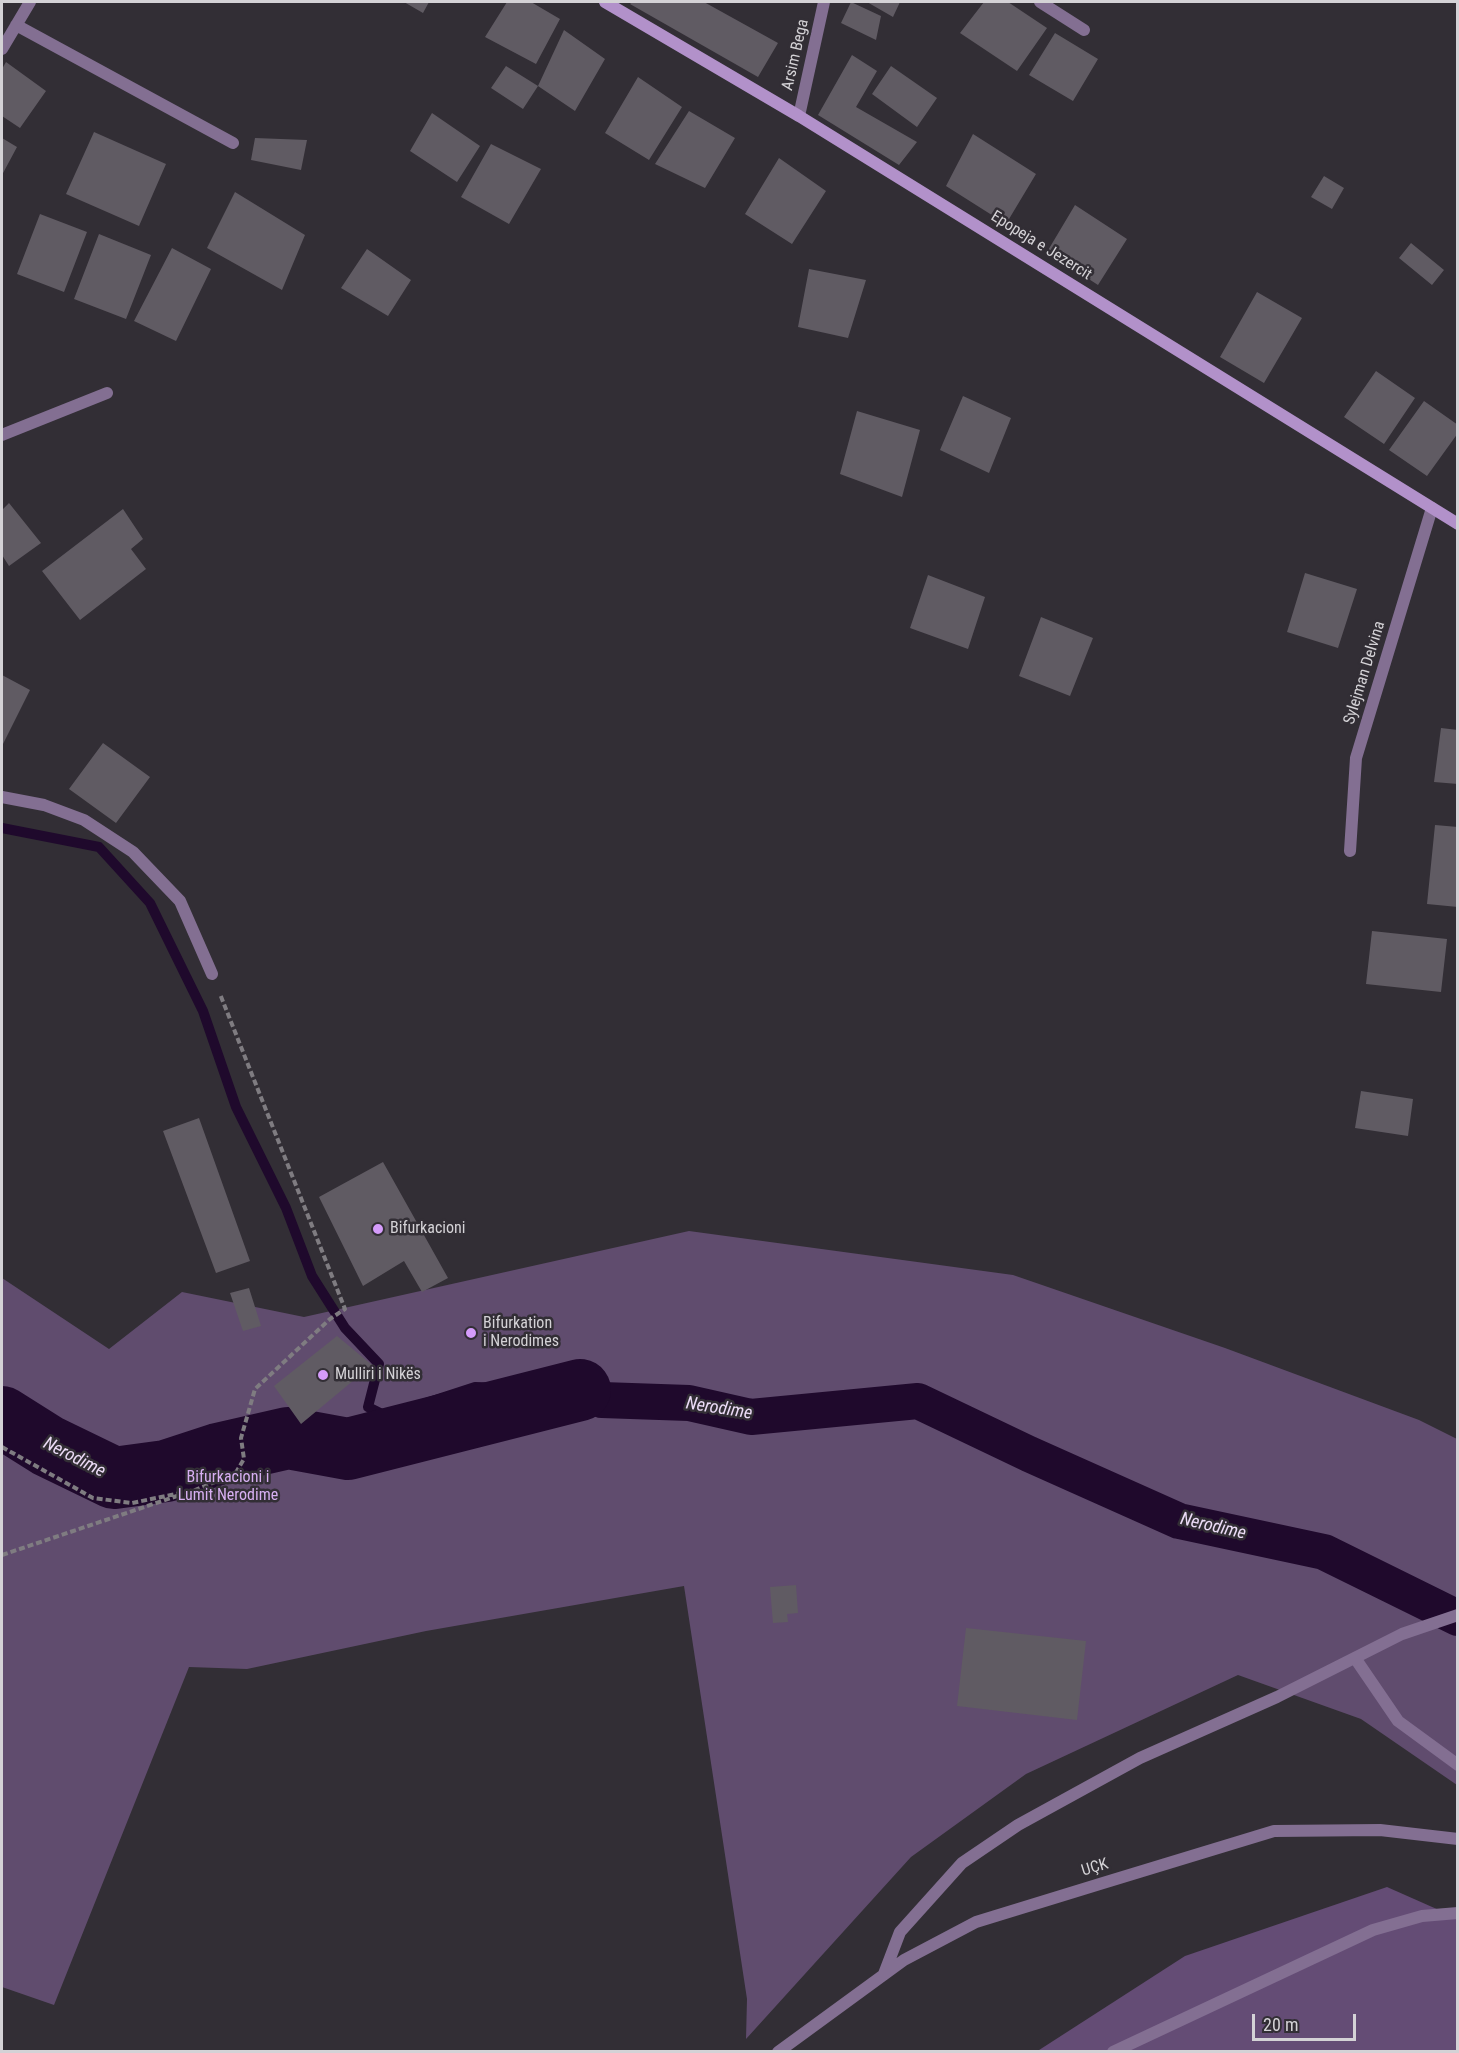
<!DOCTYPE html>
<meta charset="utf-8">
<style>
body{margin:0}
#map{position:relative;width:1459px;height:2053px;overflow:hidden;background:#322e35;font-family:"Roboto Condensed",sans-serif}
canvas{display:block}
.frame{position:absolute;inset:0;border:3px solid #d4d2d6;pointer-events:none}
.scale{position:absolute;left:1252px;top:2014px;width:104px;height:27px;box-sizing:border-box;border:3px solid #d4d2d6;border-top:0;padding-left:8px;font-size:18px;line-height:21px;white-space:nowrap;color:#d4d2d6;-webkit-text-stroke:4px #322e35;paint-order:stroke}
</style>
<div id="map">
<canvas width="1459" height="2053"></canvas>
<div class="frame"></div>
<div class="scale">20 m</div>
</div>
<script>
const c = document.querySelector('canvas').getContext('2d');
c.lineJoin = 'round';
function paint(path, color) { c.fillStyle = color; c.fill(path, 'evenodd'); }
const poly = rows => new Path2D(rows.map(r => 'M' + r).join(''));
function trace(path, color, width, dash) { c.strokeStyle = color; c.lineWidth = width; c.lineCap = dash ? 'butt' : 'round'; c.setLineDash(dash || []); c.stroke(path); }
function label(font, color, halo, rows, align = 'center') {
  c.font = font + ' "Roboto Condensed",sans-serif'; c.lineWidth = 5; c.setLineDash([]); c.textBaseline = 'middle'; c.strokeStyle = halo; c.fillStyle = color; for (const [text, x, y, turn = 0] of rows) {
    c.save(); c.translate(x, y); c.rotate((+turn || 0) * Math.PI / 180); c.textAlign = isNaN(turn) ? turn : align; if (halo) c.strokeText(text, 0, 0); c.fillText(text, 0, 0); c.restore();
  }
}
paint(poly([
 [689,1231,1013,1275,1225,1348,1419,1420,1457,1439,1457,1785,1361,1719,1238,1675,1026,1774,911,1857,746,2039,747,1999,684,1586,426,1631,247,1669,189,1667,54,2005,2,1987,2,1278,109,1349,182,1292,304,1317]
]), '#604c6e');
paint(poly([
 [1387,1887,1457,1918,1457,2051,1036,2052,1185,1956]
]), '#644c75');
trace(poly([
 [2,828,99,847,150,903,203,1011,236,1107,286,1208,312,1276,345,1328,379,1364,368,1407,386,1416,475,1387,580,1390]
]), '#1f092c', 10);
trace(poly([
 [580,1390,602,1400,689,1403,751,1417,918,1401,1029,1454,1179,1521,1324,1552,1458,1618]
]), '#1f092c', 36);
trace(poly([
 [2,1417,48,1446,114,1478,166,1471,218,1454,288,1438,348,1449,580,1390]
]), '#1f092c', 62);
paint(poly([
 [404,2,429,2,423,13],
 [507,2,531,2,560,19,536,64,485,37],
 [632,2,704,2,778,43,758,77,630,4],
 [851,2,881,16,876,40,841,23],
 [867,2,900,2,893,17],
 [984,2,1008,2,1047,28,1017,71,960,33],
 [564,30,605,59,575,111,538,86],
 [1055,33,1098,59,1073,101,1029,75],
 [852,55,877,71,856,107,917,142,899,165,818,115],
 [6,62,46,91,20,128,2,116,2,69],
 [506,66,538,86,523,109,491,88],
 [891,66,937,98,917,127,872,94],
 [638,77,682,107,649,160,605,133],
 [689,111,735,138,705,188,655,164],
 [432,113,480,146,457,182,410,151],
 [94,132,166,164,139,226,66,194],
 [973,134,1036,174,1006,224,946,186],
 [2,138,17,147,2,175],
 [255,138,307,140,301,170,251,160],
 [491,144,541,169,509,224,461,197],
 [779,158,826,191,792,244,745,214],
 [1324,176,1344,188,1332,209,1311,197],
 [235,192,305,235,282,290,207,248],
 [1075,205,1127,239,1098,285,1047,252],
 [40,214,87,232,64,292,17,274],
 [99,234,151,255,126,319,74,299],
 [1411,243,1444,270,1432,285,1399,258],
 [172,248,211,269,176,341,134,321],
 [367,249,411,280,388,316,341,288],
 [809,269,866,280,848,338,798,327],
 [1257,292,1302,318,1264,383,1220,357],
 [1376,371,1415,398,1384,444,1344,417],
 [963,396,1011,418,989,473,940,450],
 [1424,401,1458,425,1458,433,1427,476,1389,450],
 [857,411,920,430,902,497,840,474],
 [9,503,41,543,9,566,2,555,2,510],
 [123,509,143,539,131,549,146,569,80,620,42,571],
 [1305,573,1357,589,1338,648,1287,632],
 [928,575,985,597,968,649,910,628],
 [1041,617,1093,638,1070,696,1019,676],
 [2,675,30,690,2,746],
 [1441,728,1458,730,1458,784,1434,782],
 [103,743,150,777,116,823,69,789],
 [1435,825,1458,827,1458,907,1427,904],
 [1372,931,1447,939,1441,992,1366,984],
 [1361,1091,1413,1099,1408,1136,1355,1128],
 [199,1118,250,1261,216,1273,163,1131],
 [383,1162,448,1278,422,1292,404,1261,363,1286,319,1197],
 [249,1288,261,1326,243,1331,230,1293],
 [337,1336,372,1365,301,1424,274,1386],
 [796,1585,798,1613,787,1614,788,1622,773,1623,770,1587],
 [966,1628,1086,1641,1077,1720,957,1706]
]), '#605b63');
trace(poly([
 [2,1447,93,1498,132,1503,195,1490,235,1474,244,1459,241,1438,255,1389,330,1319,345,1309,220,994],
 [2,1555,177,1496]
]), '#7f7c81', 4, [6, 3]);
trace(poly([
 [1040,2,1084,30],
 [16,25,233,143],
 [2,49,30,2],
 [799,116,824,2],
 [2,435,107,393],
 [2,797,44,805,84,820,133,852,180,901,212,974],
 [1350,851,1356,758,1432,508],
 [1355,1658,1398,1721,1458,1765],
 [884,1974,900,1932,962,1863,1018,1825,1140,1758,1277,1697,1402,1634,1458,1615],
 [778,2052,904,1960,976,1922,1103,1883,1274,1831,1380,1830,1458,1839],
 [1113,2052,1373,1930,1422,1916,1458,1913]
]), '#836f92', 12);
trace(poly([
 [605,2,799,116,1458,524]
]), '#b291ca', 12);
for (const [x, y, r, color] of [
 [378,1229,6,"#d59cfb"],
 [471,1333,6,"#d59cfb"],
 [323,1375,6,"#d59cfb"]
]) { const dot = new Path2D(); dot.arc(x, y, r, 0, 2 * Math.PI); c.fillStyle = color; c.fill(dot); trace(dot, '#322e35', 2); }
label('16px', '#d4d2d6', '#322e35', [
 ["Arsim Bega",796,55,-77],
 ["Epopeja e Jezercit",1041,246,32],
 ["Sylejman Delvina",1365,673,-73],
 ["UÇK",1095,1868,-17]
]);
label('16px', '#d4d2d6', '#322e35', [
 ["Bifurkacioni",390,1229],
 ["Bifurkation",483,1324],
 ["i Nerodimes",483,1342],
 ["Mulliri i Nikës",335,1375]
], 'left');
label('16px', '#d7aff2', '#322e35', [
 ["Bifurkacioni i",228,1478],
 ["Lumit Nerodime",228,1496]
]);
label('italic 18px', '#ecdcf7', '#322e35', [
 ["Nerodime",719,1409,9],
 ["Nerodime",74,1458,27],
 ["Nerodime",1213,1527,13]
]);
</script>
